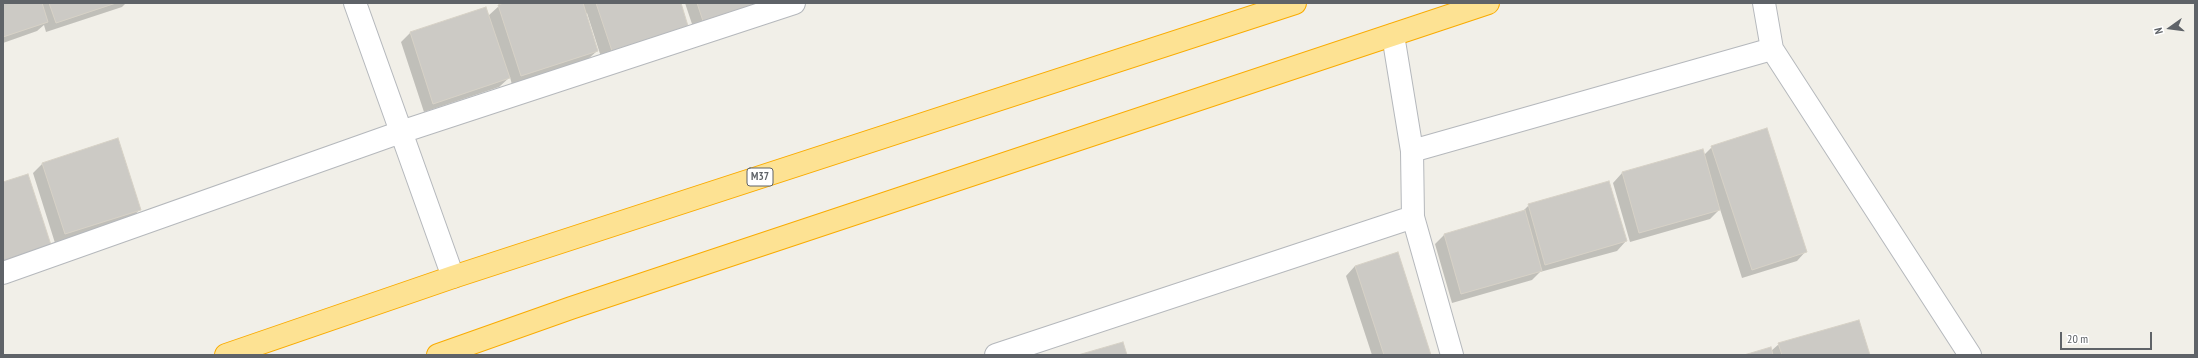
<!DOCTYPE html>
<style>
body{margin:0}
#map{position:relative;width:2198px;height:358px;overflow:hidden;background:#f1efe8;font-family:"PT Sans Narrow",sans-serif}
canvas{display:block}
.frame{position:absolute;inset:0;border:4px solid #5f6368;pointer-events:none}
.north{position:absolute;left:2150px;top:8px;width:40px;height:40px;-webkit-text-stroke:3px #fff;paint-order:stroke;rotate:256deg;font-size:11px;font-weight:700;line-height:16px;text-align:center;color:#5f6368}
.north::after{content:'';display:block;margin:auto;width:14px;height:18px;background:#5f6368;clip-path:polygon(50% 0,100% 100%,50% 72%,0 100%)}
.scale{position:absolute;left:2060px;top:332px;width:92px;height:18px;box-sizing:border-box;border:2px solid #5f6368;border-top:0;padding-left:5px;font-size:12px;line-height:14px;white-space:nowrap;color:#5f6368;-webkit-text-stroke:3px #fff;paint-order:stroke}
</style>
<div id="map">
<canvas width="2198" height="358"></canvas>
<div class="frame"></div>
<div class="north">N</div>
<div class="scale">20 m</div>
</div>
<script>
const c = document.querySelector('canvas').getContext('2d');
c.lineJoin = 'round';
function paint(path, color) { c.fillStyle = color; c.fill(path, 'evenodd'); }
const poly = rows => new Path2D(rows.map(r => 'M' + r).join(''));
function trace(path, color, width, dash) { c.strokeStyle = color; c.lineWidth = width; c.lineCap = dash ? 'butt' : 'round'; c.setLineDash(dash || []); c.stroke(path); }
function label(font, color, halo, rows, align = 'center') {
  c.font = font + ' "PT Sans Narrow",sans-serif'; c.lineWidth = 3.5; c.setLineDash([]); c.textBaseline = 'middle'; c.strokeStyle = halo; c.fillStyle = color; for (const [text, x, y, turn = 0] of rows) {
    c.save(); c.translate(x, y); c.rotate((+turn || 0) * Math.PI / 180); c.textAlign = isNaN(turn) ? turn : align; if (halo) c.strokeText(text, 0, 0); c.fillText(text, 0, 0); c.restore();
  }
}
paint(poly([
 [3,3,126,3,122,7,46,32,44,25,37,31,3,43],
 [507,3,680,3,687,26,678,35,602,60,587,13,585,14,597,51,587,60,512,85,510,77,499,87,424,112,401,42,410,33,488,16,499,6],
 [685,3,772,3,694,30],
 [117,139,140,209,131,219,55,243,33,173,42,164],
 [1712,147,1806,251,1797,261,1742,278,1720,209,1710,219,1630,242,1613,183,1622,173,1704,155],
 [1529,205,1626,241,1617,251,1540,272,1532,280,1452,303,1435,244,1444,235,1522,212],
 [1355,266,1430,355,1372,355,1346,276],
 [1779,344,1868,355,1747,355,1771,351]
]), '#0003');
const building = poly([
 [3,3,42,3,48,22,3,37,3,3],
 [49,3,116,3,56,23,49,3],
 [504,3,583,3,598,51,521,76,498,5,504,3],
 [596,3,681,3,688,26,612,51,596,3],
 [697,3,758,3,703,21,697,3],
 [486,7,510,78,433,104,410,32,486,7],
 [1767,128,1807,252,1752,270,1711,146,1767,128],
 [118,138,141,210,65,234,42,163,118,138],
 [1703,149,1720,210,1639,233,1622,172,1703,149],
 [28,174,51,245,3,261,3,182,28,174],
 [1609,181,1627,241,1545,265,1528,204,1609,181],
 [1525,210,1542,271,1461,294,1444,234,1525,210],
 [1398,252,1431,355,1384,355,1355,266,1398,252],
 [1859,320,1870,355,1782,355,1778,343,1859,320],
 [1123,342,1127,355,1078,355,1123,342],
 [1771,347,1773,355,1744,355,1771,347]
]);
paint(building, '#cccac5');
trace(building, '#d6d1c6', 1);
const minor = poly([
 [355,3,453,277],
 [1764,3,1772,49,1970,355],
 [1393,35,1412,151,1413,217,1452,355],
 [1412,151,1772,49],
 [3,273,401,132,794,3],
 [996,355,1413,217]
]);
const highway = poly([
 [226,355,453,277,1295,3],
 [438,355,571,308,1488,3]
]);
trace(minor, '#b5b8bc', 24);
trace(highway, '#f9ab00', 24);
trace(minor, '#fff', 22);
trace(highway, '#fde293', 22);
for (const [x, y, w] of [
 [760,177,26]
]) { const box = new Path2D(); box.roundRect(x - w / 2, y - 9, w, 18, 3); c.fillStyle = '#fff'; c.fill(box); trace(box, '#5f6368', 1); }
label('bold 11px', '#5f6368', null, [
 ["M37",760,177]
]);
</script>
